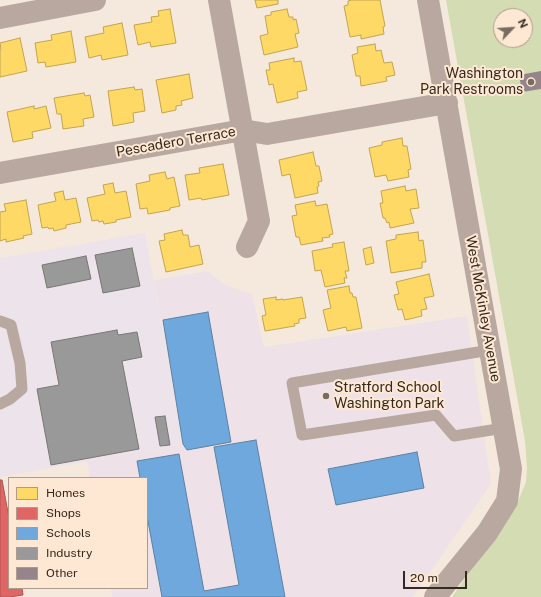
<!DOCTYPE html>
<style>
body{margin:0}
#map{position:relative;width:541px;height:597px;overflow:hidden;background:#f5e9dd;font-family:"Public Sans",sans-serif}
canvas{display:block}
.legend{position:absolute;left:8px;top:477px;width:140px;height:112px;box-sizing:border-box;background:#ffe8d3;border:1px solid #ad9c8b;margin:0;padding:5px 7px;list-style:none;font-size:12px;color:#33291e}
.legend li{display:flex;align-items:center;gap:8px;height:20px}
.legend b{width:20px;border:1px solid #ad9c8b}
.north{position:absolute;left:493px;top:8px;width:40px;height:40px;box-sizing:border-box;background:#ffe8d3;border:1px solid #ad9c8b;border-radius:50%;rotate:65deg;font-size:11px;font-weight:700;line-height:16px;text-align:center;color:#33291e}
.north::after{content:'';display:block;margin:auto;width:14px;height:18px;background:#776c61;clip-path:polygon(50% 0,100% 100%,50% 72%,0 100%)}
.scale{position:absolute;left:403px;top:571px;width:64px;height:18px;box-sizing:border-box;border:2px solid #33291e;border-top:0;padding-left:5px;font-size:12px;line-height:14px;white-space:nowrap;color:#33291e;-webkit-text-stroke:3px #ffe8d3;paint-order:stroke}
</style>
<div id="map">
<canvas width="541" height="597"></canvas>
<ul class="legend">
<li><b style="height:11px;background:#ffd966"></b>Homes</li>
<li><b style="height:11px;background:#e06666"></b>Shops</li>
<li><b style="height:11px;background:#6fa8dc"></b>Schools</li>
<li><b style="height:11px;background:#999"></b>Industry</li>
<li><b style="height:11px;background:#958489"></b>Other</li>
</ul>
<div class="north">N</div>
<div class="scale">20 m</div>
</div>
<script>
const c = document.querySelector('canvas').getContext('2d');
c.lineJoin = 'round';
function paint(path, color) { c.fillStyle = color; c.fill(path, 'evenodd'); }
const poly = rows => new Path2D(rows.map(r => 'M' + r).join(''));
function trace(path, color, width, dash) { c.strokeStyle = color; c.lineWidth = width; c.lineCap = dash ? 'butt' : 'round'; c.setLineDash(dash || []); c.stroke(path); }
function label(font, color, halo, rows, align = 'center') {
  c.font = font + ' "Public Sans",sans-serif'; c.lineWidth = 4; c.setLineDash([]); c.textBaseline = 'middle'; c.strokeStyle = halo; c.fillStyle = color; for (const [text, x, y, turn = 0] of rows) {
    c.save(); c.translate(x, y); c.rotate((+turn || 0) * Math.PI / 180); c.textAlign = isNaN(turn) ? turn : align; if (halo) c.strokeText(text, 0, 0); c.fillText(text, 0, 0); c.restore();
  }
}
paint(poly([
 [145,233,183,444,0,477,0,258]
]), '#ece4ea');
paint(poly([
 [208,271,225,285,252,294,264,347,467,316,491,484,413,597,112,597,111,588,147,588,147,478,90,478,87,461,183,444,154,280]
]), '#eee2e8');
paint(poly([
 [446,0,541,0,541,597,452,597,516,506,526,482,527,467,525,441],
 [501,16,525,16,525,40,501,40]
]), '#d3dcb2');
const homes = poly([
 [255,0,278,0,278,4,257,8,255,0],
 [351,0,380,0,385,26,383,27,384,34,361,39,361,35,350,37,344,6,348,5,348,1,351,0],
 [170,9,176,43,151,47,150,42,138,45,134,25,152,22,151,17,159,16,158,11,170,9],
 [287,9,289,17,293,17,293,20,296,19,299,33,295,34,298,47,264,55,260,36,268,34,265,16,271,15,271,12,287,9],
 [122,23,128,55,102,60,101,55,89,58,85,37,104,33,103,27,122,23],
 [71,31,76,62,46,67,45,62,38,63,35,43,52,40,51,35,71,31],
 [20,38,27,71,0,77,0,50,1,49,0,43,20,38],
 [375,44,376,51,381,50,384,63,392,62,395,75,386,77,387,81,361,86,360,76,356,76,352,55,358,53,357,47,375,44],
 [294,58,294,62,301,61,307,90,297,92,298,98,277,103,273,84,269,85,266,70,270,70,269,63,294,58],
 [189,74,193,98,181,101,182,105,176,106,176,110,162,113,156,80,189,74],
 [134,87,135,90,142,89,145,111,133,113,134,122,113,126,108,91,134,87],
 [84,93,85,96,90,95,94,117,83,119,84,126,63,129,61,114,57,114,54,98,84,93],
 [34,106,34,109,46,106,51,128,32,132,33,138,13,142,7,112,34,106],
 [402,138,403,146,407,146,411,169,408,170,409,177,388,181,386,175,375,177,369,148,382,145,382,142,402,138],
 [313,152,316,166,319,166,322,181,318,182,319,186,317,187,318,193,295,198,290,174,282,176,279,160,313,152],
 [223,164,229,195,202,200,201,198,189,200,185,175,200,173,199,168,223,164],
 [165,172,167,179,174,177,180,206,170,208,170,210,148,214,147,208,140,209,136,184,150,181,149,175,165,172],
 [113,183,115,193,126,191,131,217,116,220,116,222,104,224,103,221,99,222,98,220,92,221,87,198,105,194,103,185,113,183],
 [405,186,406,191,416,189,419,208,410,209,414,223,390,228,389,222,387,223,385,218,383,218,380,203,383,203,381,191,405,186],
 [63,191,65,200,76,198,81,222,66,225,66,228,54,231,53,228,49,229,48,227,42,228,38,205,56,201,54,193,63,191],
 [26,200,32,234,23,236,24,238,6,242,6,239,0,241,0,212,6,211,4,204,26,200],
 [315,201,316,206,327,204,333,234,329,235,330,237,322,238,323,241,301,245,299,237,296,237,292,216,297,215,295,205,315,201],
 [182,230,183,235,188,235,190,247,199,245,203,264,166,272,159,241,165,240,164,234,182,230],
 [418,232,419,241,423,240,426,262,422,262,422,268,391,273,386,241,396,239,396,235,418,232],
 [344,242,349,271,345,271,347,278,344,278,345,283,325,287,321,270,315,271,312,251,333,247,332,244,344,242],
 [371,247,374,263,366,265,363,249,371,247],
 [429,274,434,296,424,298,427,309,421,310,422,316,405,320,402,309,398,310,394,295,399,294,396,282,429,274],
 [349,286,350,293,352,293,353,297,356,297,362,328,347,331,346,327,328,331,323,310,331,308,327,290,349,286],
 [276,297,276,300,283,299,283,300,302,297,306,318,299,319,299,323,294,324,295,326,265,331,262,316,266,315,263,299,276,297]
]);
paint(homes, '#ffd966');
trace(homes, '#c2a450', 1);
const shops = poly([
 [0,480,2,480,9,518,9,588,22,588,23,595,9,597,0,597,0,480]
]);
paint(shops, '#e06666');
trace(shops, '#ac5450', 1);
const schools = poly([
 [208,312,231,442,187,450,183,444,163,320,208,312],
 [256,440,285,597,162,597,147,516,147,478,140,478,137,461,179,454,204,591,239,585,214,447,256,440],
 [417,452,424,488,336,505,328,469,417,452]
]);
paint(schools, '#6fa8dc');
trace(schools, '#5d82a3', 1);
const industry = poly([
 [132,248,140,286,103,293,95,255,132,248],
 [86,256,91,279,47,288,42,265,86,256],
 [117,330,118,335,137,332,142,357,122,361,139,449,51,465,37,389,59,385,51,342,117,330],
 [165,416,170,445,160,446,155,417,165,416]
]);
paint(industry, '#999');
trace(industry, '#7a7774', 1);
paint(poly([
 [541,71,541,89,522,92,519,75]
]), '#958489');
trace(poly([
 [0,321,11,325,20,363,22,389,10,399,0,404],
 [490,350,292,383,302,435,436,415,454,436,504,428]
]), '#b9a89f', 11);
trace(poly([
 [219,0,259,221,247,247],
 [428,0,511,469,507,501,487,533,435,597],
 [0,18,95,0],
 [0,173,243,130,267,134,447,103]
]), '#b9a89f', 22);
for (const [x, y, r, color] of [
 [531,82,4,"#776c61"],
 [326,396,4,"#776c61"]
]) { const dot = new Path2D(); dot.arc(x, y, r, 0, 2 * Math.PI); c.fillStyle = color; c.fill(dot); trace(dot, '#ffe8d3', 1.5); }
label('14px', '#33291e', '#ffe8d3', [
 ["Washington",523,74],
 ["Park Restrooms",523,90],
 ["Stratford School",334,388,"left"],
 ["Washington Park",334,404,"left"]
], 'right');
label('14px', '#33291e', '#ffe8d3', [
 ["Pescadero Terrace",176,142,-10],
 ["West McKinley Avenue",483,309,80]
]);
</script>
